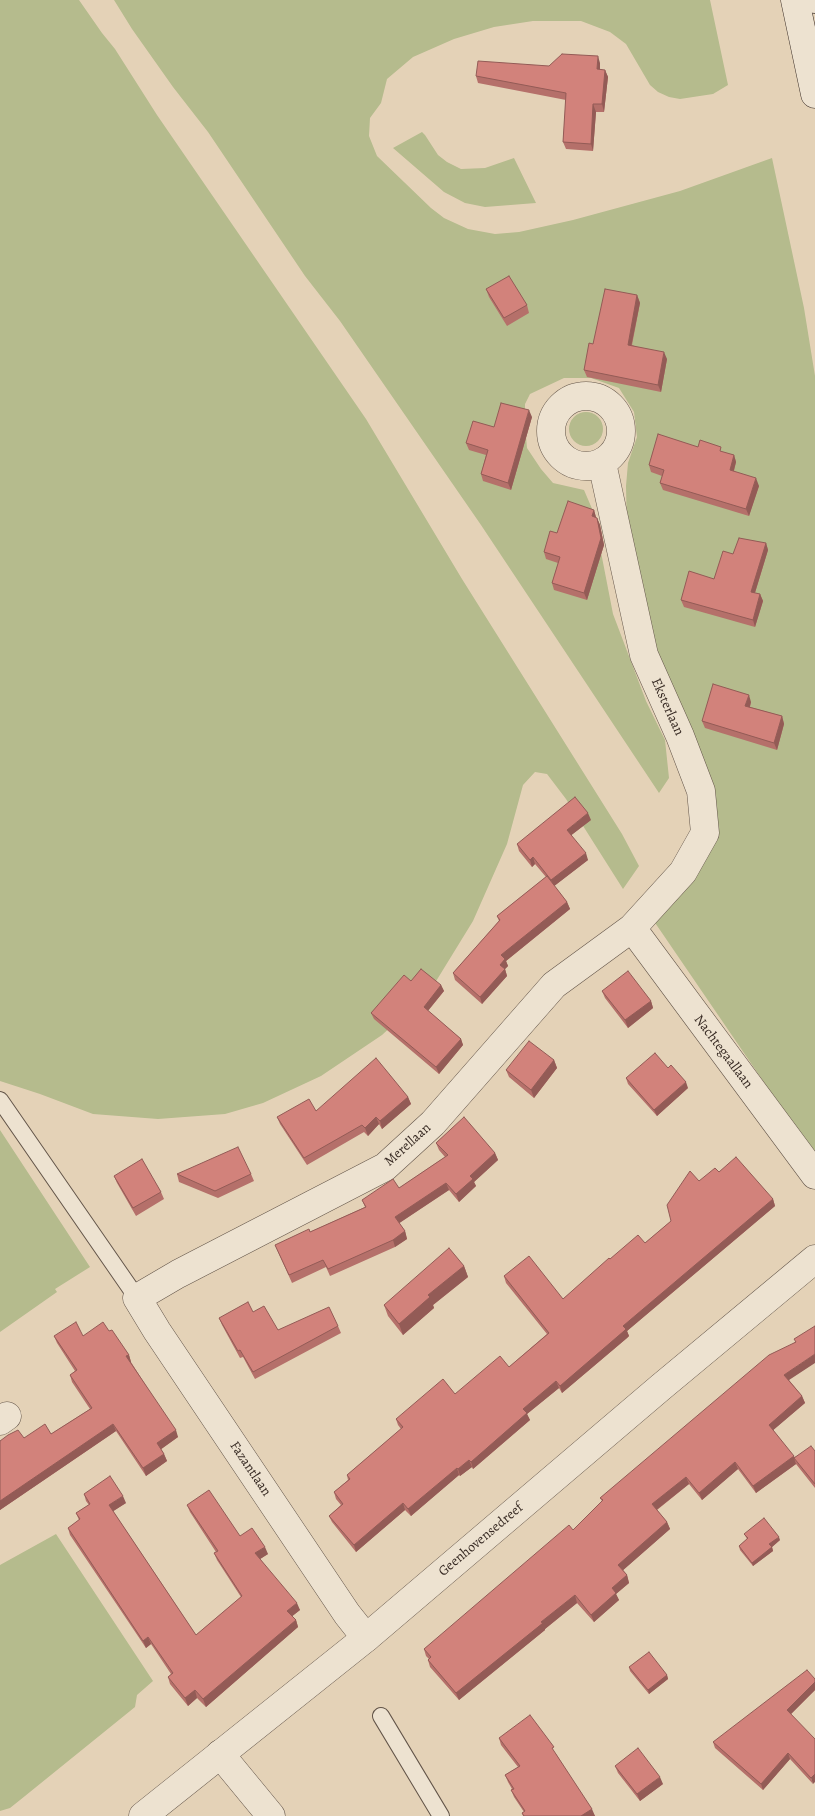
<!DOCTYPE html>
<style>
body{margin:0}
canvas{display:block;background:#e4d2b7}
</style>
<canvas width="815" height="1816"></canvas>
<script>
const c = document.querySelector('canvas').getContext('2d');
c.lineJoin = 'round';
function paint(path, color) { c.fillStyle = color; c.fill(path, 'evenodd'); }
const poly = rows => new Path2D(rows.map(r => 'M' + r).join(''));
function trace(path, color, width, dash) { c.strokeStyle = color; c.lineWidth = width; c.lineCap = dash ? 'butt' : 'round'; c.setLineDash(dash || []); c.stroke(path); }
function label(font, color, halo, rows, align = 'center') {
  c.font = font + ' Alegreya,serif'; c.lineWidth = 5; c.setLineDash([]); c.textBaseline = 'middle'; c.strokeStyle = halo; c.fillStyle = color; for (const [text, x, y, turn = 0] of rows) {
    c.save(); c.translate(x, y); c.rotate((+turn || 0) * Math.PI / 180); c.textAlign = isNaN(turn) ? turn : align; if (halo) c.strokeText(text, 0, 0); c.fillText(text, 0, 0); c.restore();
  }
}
paint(poly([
 [0,0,79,0,102,33,115,49,157,115,366,419,462,579,622,834,639,866,623,889,566,799,547,774,535,772,523,785,507,844,473,921,430,991,382,1035,321,1076,263,1103,225,1114,158,1119,93,1114,40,1094,0,1081],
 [114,0,710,0,728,85,713,94,680,99,669,97,658,92,650,85,626,44,610,32,581,21,533,21,494,27,454,39,413,57,387,79,381,103,370,118,369,136,377,156,431,208,444,218,468,229,495,234,519,232,573,220,680,191,772,158,804,308,815,376,815,1157,647,911,702,856,669,691,642,604,627,533,626,486,628,463,637,437,634,412,619,388,591,378,564,378,530,394,525,404,525,425,527,448,541,469,553,483,584,490,593,511,613,614,646,701,665,740,669,778,659,793,481,525,340,321,305,276,208,132,173,87,132,29],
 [422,132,425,135,438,155,447,162,461,169,485,168,514,158,536,203,485,207,465,203,444,192,393,148],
 '569 429a17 17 0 1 1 34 0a17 17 0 1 1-34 0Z',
 [0,1130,90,1267,55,1289,57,1292,0,1332],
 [56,1534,153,1681,137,1695,135,1707,25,1796,10,1808,0,1811,0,1565]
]), '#b5bb8d');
const service = poly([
 [809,0,815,5],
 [0,1100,137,1298],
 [381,1716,441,1816]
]);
const minor = poly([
 '551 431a35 35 0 1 1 70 0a35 35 0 1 1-70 0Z',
 [632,928,815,1175],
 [0,1421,7,1416],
 [366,1638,347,1614,157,1331,137,1298,178,1274,385,1167,433,1123,554,985,632,928,683,872,705,833,701,791,680,736,644,655,602,463],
 [220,1754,271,1816]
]);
const tertiary = poly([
 [143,1816,366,1638,661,1387,815,1259]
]);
const secondary = poly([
 [795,0,815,94]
]);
trace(service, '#635549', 18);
trace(minor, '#635549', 29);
trace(tertiary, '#635549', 29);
trace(secondary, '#382b24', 29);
trace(service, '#ede2d0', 16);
trace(minor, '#ede2d0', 28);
trace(tertiary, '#ede2d0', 28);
trace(secondary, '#ede2d0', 28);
paint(poly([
 [600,63,600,70,605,70,608,77,604,112,596,112,593,151,566,149,563,142,566,100,478,83,476,76,549,66],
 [486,289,527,305,529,313,507,326,489,297],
 [637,295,640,303,632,345,667,359,661,392,587,377,584,370,593,344],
 [532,417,511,490,483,481,481,474,486,455,469,450,466,443,494,427],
 [698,447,734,455,736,462,734,471,759,486,749,516,663,490,660,483,662,476,651,472,649,465],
 [594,510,596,518,597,518,600,525,604,545,587,600,554,590,552,583,558,563,546,559,544,552,557,533],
 [766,543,768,550,755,593,760,594,763,601,755,627,684,607,681,600,714,579,733,554],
 [751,702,750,707,782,716,784,724,777,750,705,728,702,721],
 [591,820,571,835,588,860,554,886,567,902,570,909,506,961,508,966,505,969,507,976,482,1004,455,980,453,973,499,921,497,916,546,877,535,864,532,867,519,851,517,844],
 [411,981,441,985,444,991,428,1011,461,1039,463,1045,439,1074,374,1019,371,1013],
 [602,991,651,1001,653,1008,628,1028,605,998],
 [554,1060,557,1068,534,1098,509,1077,506,1070],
 [626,1078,688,1088,657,1116,628,1084],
 [408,1097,411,1104,382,1129,379,1124,368,1136,364,1132,307,1165,280,1124,277,1117],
 [436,1143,495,1153,498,1160,474,1182,476,1186,459,1202,449,1190,399,1223,405,1231,407,1239,395,1247,330,1276,326,1267,292,1283,275,1245,310,1232,365,1207,362,1200,399,1188,445,1157,439,1150],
 [719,1172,773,1199,775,1206,627,1331,629,1336,627,1338,562,1393,559,1388,527,1414,530,1420,473,1469,472,1467,460,1476,459,1475,411,1516,405,1510,356,1552,332,1522,329,1516,341,1505,336,1499,334,1492,348,1480,347,1475,401,1429,398,1425,396,1419,455,1394,509,1367,547,1334,506,1283,504,1276,563,1299,610,1259,645,1243,671,1221,699,1181],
 [177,1174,251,1174,254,1181,218,1198,179,1182],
 [114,1176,161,1192,164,1199,136,1216,117,1183],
 [464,1266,468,1277,433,1305,434,1308,403,1335,388,1316,384,1305],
 [253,1312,278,1330,338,1326,341,1333,255,1379,243,1357,240,1358,222,1325,219,1318],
 [815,1326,789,1380,802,1396,805,1403,773,1430,794,1457,815,1451,815,1488,796,1464,756,1493,738,1469,702,1500,689,1484,657,1510,667,1522,670,1529,623,1570,627,1575,629,1583,616,1594,619,1600,594,1622,577,1603,545,1629,545,1630,459,1700,430,1667,428,1660,429,1659,426,1656,424,1649,573,1530,602,1501,600,1498],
 [109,1331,129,1355,131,1362,178,1437,161,1449,164,1454,167,1461,146,1476,116,1431,0,1510,0,1441,51,1434,90,1409,72,1382,70,1375,75,1371,57,1343,54,1336,83,1336],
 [84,1494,126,1503,113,1511,196,1635,241,1597,217,1560,214,1553,216,1552,190,1512,187,1505,240,1536,268,1554,260,1559,300,1610,292,1616,296,1620,298,1627,206,1707,197,1698,188,1706,170,1684,168,1677,171,1674,151,1644,146,1648,70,1535,68,1528,79,1520,76,1513,89,1505,86,1501],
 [744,1534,780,1540,772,1547,773,1551,753,1566,740,1550,739,1546,747,1539],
 [629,1667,667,1675,668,1679,649,1694,630,1671],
 [815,1679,815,1690,791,1714,813,1784,790,1759,763,1790,715,1748,713,1742],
 [499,1738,556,1754,595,1816,523,1816,522,1813,524,1812,514,1797,511,1790,512,1789,508,1782,505,1775,518,1767,501,1745],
 [615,1766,663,1784,640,1801,618,1773]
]), '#b5706a');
paint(poly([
 [598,56,600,63,600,77,597,69],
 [605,70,608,77,604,112,602,104],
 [593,104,596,112,593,151,591,144],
 [637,295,640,303,630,352,628,345],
 [664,352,667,359,661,392,658,385],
 [529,410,532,417,511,490,508,483],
 [734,455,736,462,732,477,730,470],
 [756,478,759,486,749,516,746,509],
 [594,510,596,517,594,523,592,516],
 [597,518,600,525,604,545,587,600,584,593],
 [766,543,768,550,753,599,751,592],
 [760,594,763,601,755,627,753,620],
 [749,695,751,702,748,713,745,706],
 [782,716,784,724,777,750,774,743],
 [588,813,591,820,569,837,567,830],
 [586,853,588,860,553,887,551,880],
 [533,857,535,864,532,867,530,860],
 [567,902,570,909,506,961,508,966,505,969,507,976,482,1004,480,997,501,955],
 [441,985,444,991,426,1013,424,1007],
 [651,1001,653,1008,628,1028,625,1020],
 [461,1039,463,1045,439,1074,436,1067],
 [554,1060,557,1068,534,1098,531,1090],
 [686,1082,688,1088,657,1116,654,1110],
 [408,1097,411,1104,382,1129,380,1121],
 [376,1117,379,1124,368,1136,365,1128],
 [495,1153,498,1160,474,1182,476,1186,459,1202,456,1194,470,1176],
 [446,1183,449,1190,398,1224,395,1217],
 [773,1199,775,1206,627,1331,629,1336,627,1338,562,1393,560,1386,623,1326],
 [405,1231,407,1239,395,1247,393,1240],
 [464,1266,468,1277,433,1305,434,1308,403,1335,399,1324,428,1295],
 [815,1354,815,1363,786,1382,784,1375],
 [129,1355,131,1362,129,1364,126,1356],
 [556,1381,559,1388,527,1414,530,1420,473,1469,471,1462,523,1409],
 [802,1396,805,1403,771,1432,769,1425],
 [113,1424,116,1431,0,1510,0,1501],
 [176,1430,178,1437,160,1450,157,1443],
 [164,1454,167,1461,146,1476,143,1468],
 [794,1456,795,1460,794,1458,796,1464,756,1493,753,1486],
 [469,1460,472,1467,460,1476,458,1469],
 [735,1462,738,1469,702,1500,699,1493],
 [457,1468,459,1475,411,1516,408,1509],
 [686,1477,689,1484,655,1511,652,1504],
 [123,1496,126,1503,112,1512,109,1505],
 [403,1503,405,1510,356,1552,354,1545],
 [667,1522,670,1529,621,1572,618,1565],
 [779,1537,780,1540,772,1547,773,1551,753,1566,752,1563,769,1544],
 [265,1547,268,1554,257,1561,255,1553],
 [627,1575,629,1583,616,1594,619,1600,594,1622,591,1615,612,1588],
 [575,1595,577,1603,545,1629,545,1630,459,1700,456,1693,541,1622],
 [297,1603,300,1610,290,1618,287,1611],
 [296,1620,298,1627,206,1707,203,1699],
 [148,1637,151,1644,146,1648,143,1641],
 [667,1675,668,1679,649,1694,648,1690],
 [815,1682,815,1690,789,1716,787,1710],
 [195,1690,197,1698,188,1706,185,1698],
 [788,1753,790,1759,763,1790,761,1784],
 [815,1774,815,1782,813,1784,811,1778],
 [660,1777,663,1784,640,1801,637,1794],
 [592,1809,595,1816,581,1816]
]), '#935b56');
const building = poly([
 [562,54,598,56,597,69,605,70,602,104,593,104,591,144,563,142,566,93,476,76,478,61,549,66,562,54],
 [509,276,527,305,504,318,486,289,509,276],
 [605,289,637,295,628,345,664,352,658,385,584,370,589,343,593,344,605,289],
 [501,403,529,410,508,483,481,474,488,450,466,443,473,421,494,427,501,403],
 [658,434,698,447,700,440,721,447,720,451,734,455,730,470,756,478,746,509,660,483,664,470,649,465,658,434],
 [568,501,594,510,592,516,597,518,601,538,584,593,552,583,560,557,544,552,550,531,557,533,568,501],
 [739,538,766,543,751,592,760,594,753,620,681,600,689,571,714,579,723,551,733,554,739,538],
 [713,684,749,695,745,706,782,716,774,743,702,721,713,684],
 [575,797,588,813,567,830,586,853,551,880,533,857,530,860,517,844,575,797],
 [547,876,567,902,501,955,505,959,500,965,505,969,480,997,453,973,500,920,497,916,547,876],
 [421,969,441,985,424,1007,461,1039,436,1067,371,1013,404,975,411,981,421,969],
 [628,971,651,1001,625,1020,602,991,628,971],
 [529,1041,554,1060,531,1090,506,1070,529,1041],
 [655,1053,668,1068,671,1065,686,1082,654,1110,626,1078,655,1053],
 [376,1058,408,1097,380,1121,376,1117,365,1128,362,1125,304,1158,277,1117,309,1099,316,1111,376,1058],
 [464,1117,495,1153,470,1176,473,1179,456,1194,446,1183,395,1217,405,1231,393,1240,328,1269,323,1260,289,1275,275,1245,309,1229,310,1232,366,1207,362,1200,393,1179,399,1188,448,1155,436,1143,464,1117],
 [238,1147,251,1174,215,1191,177,1174,238,1147],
 [736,1157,773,1199,623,1326,626,1329,624,1331,560,1386,556,1381,523,1409,527,1413,471,1462,469,1460,458,1469,457,1468,408,1509,403,1503,354,1545,329,1516,343,1504,334,1492,350,1479,347,1475,403,1427,396,1419,443,1379,455,1394,500,1356,509,1367,549,1333,504,1276,529,1256,563,1299,609,1258,610,1259,638,1235,645,1243,671,1221,667,1205,690,1171,699,1181,715,1168,719,1172,736,1157],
 [142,1159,161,1192,133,1208,114,1176,142,1159],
 [449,1248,464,1266,428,1295,430,1297,399,1324,384,1305,449,1248],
 [248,1302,253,1312,264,1306,278,1330,329,1307,338,1326,253,1372,240,1350,238,1351,219,1318,248,1302],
 [76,1322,83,1336,103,1322,109,1331,112,1330,129,1355,126,1356,176,1430,157,1443,164,1454,143,1468,113,1424,0,1501,0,1441,8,1435,18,1430,24,1438,45,1424,51,1434,92,1408,70,1375,77,1370,54,1336,76,1322],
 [815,1326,815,1354,784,1375,802,1396,769,1425,794,1456,753,1486,735,1462,699,1493,686,1477,652,1504,667,1522,618,1565,627,1575,612,1588,616,1593,591,1615,575,1595,541,1622,543,1623,456,1693,428,1660,431,1657,424,1649,569,1525,573,1530,603,1500,600,1498,769,1355,796,1342,794,1339,815,1326],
 [811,1446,815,1451,815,1484,794,1458,811,1446],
 [110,1476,123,1496,109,1505,196,1635,242,1596,214,1553,218,1551,187,1505,209,1490,240,1536,252,1528,265,1547,255,1553,297,1603,287,1611,296,1620,203,1699,195,1690,185,1698,168,1677,173,1673,148,1637,143,1641,68,1528,80,1519,76,1513,90,1504,84,1494,110,1476],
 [764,1518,779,1537,769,1544,772,1547,752,1563,739,1546,748,1538,744,1534,764,1518],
 [649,1652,667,1675,648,1690,629,1667,649,1652],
 [807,1670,815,1679,815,1682,787,1710,815,1739,815,1774,811,1778,788,1753,761,1784,713,1742,807,1670],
 [530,1715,554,1747,552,1748,592,1809,581,1816,524,1816,522,1813,525,1811,511,1790,514,1789,505,1775,520,1766,499,1738,530,1715],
 [638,1748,660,1777,637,1794,615,1766,638,1748]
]);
paint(building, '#d2827b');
trace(building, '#935b56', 1);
label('14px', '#382b24', '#ede2d0', [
 ["Eksterlaan",667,707,66],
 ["Nachtegaallaan",723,1052,53],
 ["Merellaan",408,1145,-42],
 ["Fazantlaan",250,1469,56],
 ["Geenhovensedreef",481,1540,-40]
]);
</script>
